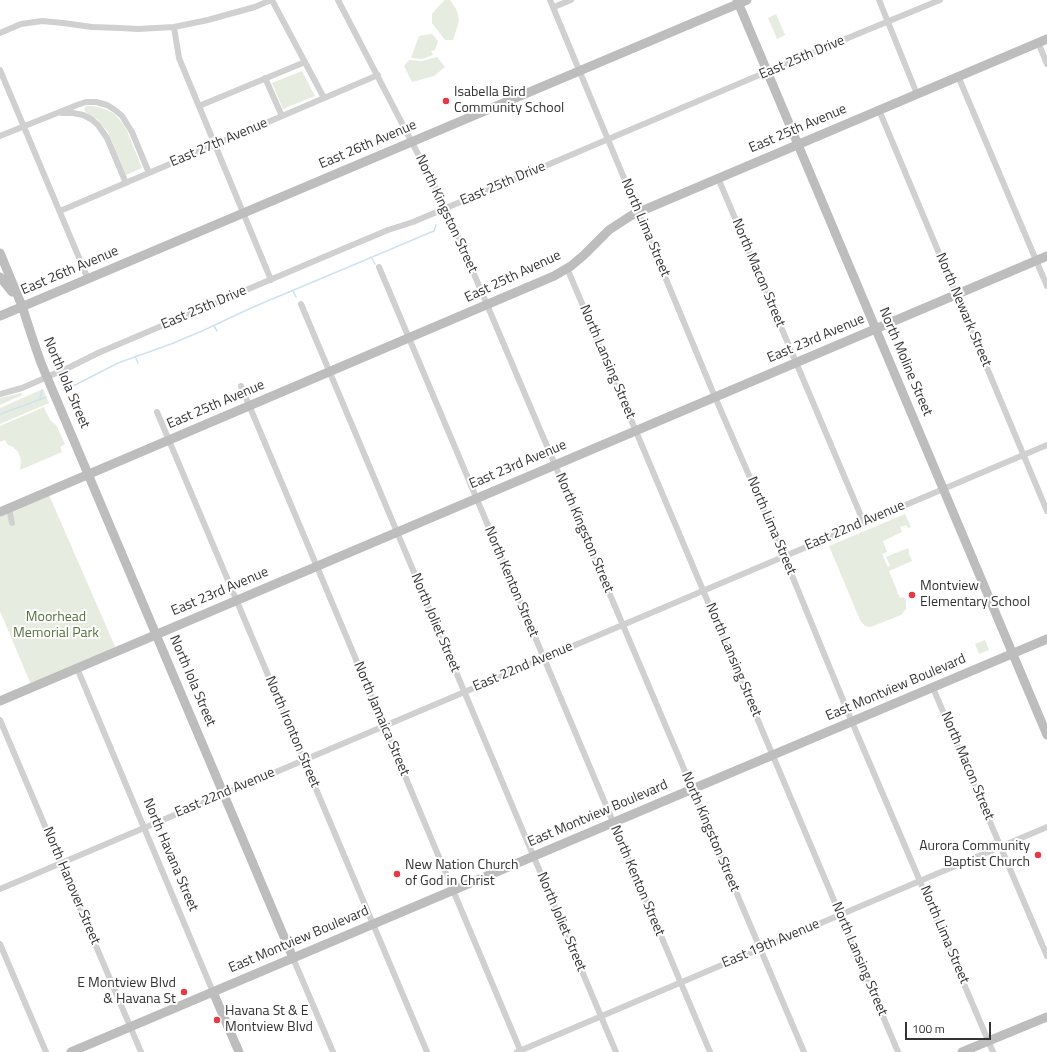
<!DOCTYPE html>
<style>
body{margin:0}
#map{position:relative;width:1047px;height:1052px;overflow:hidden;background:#fff;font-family:"Titillium Web",sans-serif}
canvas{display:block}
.scale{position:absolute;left:905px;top:1022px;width:86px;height:18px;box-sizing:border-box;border:2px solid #333;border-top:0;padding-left:5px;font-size:12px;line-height:14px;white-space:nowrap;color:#333;-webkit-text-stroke:3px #fff;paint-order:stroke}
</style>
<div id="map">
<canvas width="1047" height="1052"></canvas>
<div class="scale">100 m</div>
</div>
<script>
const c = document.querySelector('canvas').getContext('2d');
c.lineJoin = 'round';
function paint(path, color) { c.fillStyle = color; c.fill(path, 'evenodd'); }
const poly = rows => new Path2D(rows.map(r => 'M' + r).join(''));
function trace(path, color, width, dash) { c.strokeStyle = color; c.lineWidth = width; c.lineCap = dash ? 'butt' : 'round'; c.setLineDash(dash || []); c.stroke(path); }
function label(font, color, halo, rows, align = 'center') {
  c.font = font + ' "Titillium Web",sans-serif'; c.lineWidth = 4; c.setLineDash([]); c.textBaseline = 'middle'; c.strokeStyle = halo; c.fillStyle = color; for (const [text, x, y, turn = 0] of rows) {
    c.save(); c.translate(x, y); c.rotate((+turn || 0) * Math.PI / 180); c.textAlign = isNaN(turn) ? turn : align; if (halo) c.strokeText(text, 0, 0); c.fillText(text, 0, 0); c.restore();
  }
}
paint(poly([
 [445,0,450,0,456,9,458,15,459,21,453,40,445,40,432,23,432,14,436,9],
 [776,14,785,35,777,39,768,18],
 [432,34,438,41,435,50,431,51,433,55,422,59,411,58,419,36],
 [437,57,445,67,434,76,412,82,404,66,409,60,422,61],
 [302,71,315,96,283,109,272,83],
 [86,106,93,106,102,108,113,113,119,119,123,124,127,131,142,168,126,175,108,132,98,120,86,113,84,109],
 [43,389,49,403,0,424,0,408],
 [21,393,22,395,0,405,0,398],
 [44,407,50,420,56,425,65,444,60,447,62,452,20,470,21,460,18,452,13,447,8,445,5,440,0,442,0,426],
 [49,495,117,651,32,687,0,611,0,517],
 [905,514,911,527,908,528,906,525,900,527,902,532,883,541,887,552,882,554,888,567,890,565,886,557,908,548,909,552,909,554,912,561,889,571,900,598,904,597,906,601,906,609,901,615,873,626,870,627,865,626,860,620,829,546],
 [985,640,989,650,979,654,975,644]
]), '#e6ecdf');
trace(poly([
 [371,257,375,264],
 [293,291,296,297],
 [214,326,217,331],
 [135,356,138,363],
 [63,389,75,385,118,363,171,344,202,331,251,308,434,231,436,225],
 [40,399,42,390],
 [0,414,28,404,46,397]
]), '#cfe2ee', 1.5);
trace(poly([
 [272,0,324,98],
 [338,0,446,208,804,1052],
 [550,0,715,397,784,556,852,722,993,1052],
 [879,0,917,94],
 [554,7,571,0],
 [174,27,179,58,271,280],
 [0,33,21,24,42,21,63,23,92,27,120,28,138,29,174,27,208,20,233,13,255,7,271,0],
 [1038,42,1047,64],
 [0,70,88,279],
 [958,76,1047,286],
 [265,78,282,116],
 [199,106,305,62],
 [879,110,1047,511],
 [62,113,73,113,83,115,91,119,98,125,107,138,126,183],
 [0,136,77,105,86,102,96,102,107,105,115,110,122,116,132,132,149,173],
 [718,178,864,523],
 [60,211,378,75],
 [379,267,710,1052],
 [567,268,898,1052],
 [301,304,616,1052],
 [241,386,521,1052],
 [0,394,22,388,70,367,98,353,312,262,388,230,413,222,446,208,797,59,940,0],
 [157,412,427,1052],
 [9,508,12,523],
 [77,668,213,992],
 [933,688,1047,956],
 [0,720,141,1052],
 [0,889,1047,445],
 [0,944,46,1052],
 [293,958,333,1052],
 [517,1052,1047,827]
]), '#d0d0d0', 6);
trace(poly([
 [737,0,1047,735],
 [0,253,22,306,32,337,41,363,293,958],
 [0,277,12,292],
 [0,316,747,0],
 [0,512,554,276,571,266,584,255,609,230,632,215,1047,39],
 [0,701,1047,256],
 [213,992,239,1052],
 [71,1052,1047,639],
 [962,1052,1047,1017]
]), '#bdbdbd', 9);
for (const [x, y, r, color] of [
 [446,101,4,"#e63946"],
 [912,595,4,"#e63946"],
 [1038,855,4,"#e63946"],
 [397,874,4,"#e63946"],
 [184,992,4,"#e63946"],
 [217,1020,4,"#e63946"]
]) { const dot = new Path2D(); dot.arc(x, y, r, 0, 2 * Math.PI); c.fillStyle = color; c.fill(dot); trace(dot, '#fff', 1.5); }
label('14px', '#333', '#fff', [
 ["East 25th Drive",802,58,-23],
 ["East 25th Avenue",798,129,-23],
 ["East 27th Avenue",219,143,-23],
 ["East 26th Avenue",368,145,-23],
 ["East 25th Drive",503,184,-23],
 ["North Kingston Street",446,214,65],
 ["North Lima Street",645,228,67],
 ["East 26th Avenue",70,271,-23],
 ["North Macon Street",758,273,67],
 ["East 25th Avenue",513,277,-25],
 ["East 25th Drive",204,308,-23],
 ["North Newark Street",963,310,67],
 ["East 23rd Avenue",816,339,-23],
 ["North Lansing Street",607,362,67],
 ["North Moline Street",905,362,67],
 ["North Iola Street",66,383,67],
 ["East 25th Avenue",216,405,-23],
 ["East 23rd Avenue",518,465,-23],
 ["North Lima Street",771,526,67],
 ["East 22nd Avenue",855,526,-23],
 ["North Kingston Street",584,533,67],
 ["North Kenton Street",511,582,67],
 ["East 23rd Avenue",220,592,-23],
 ["North Joliet Street",435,623,67],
 ["North Lansing Street",733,660,67],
 ["East 22nd Avenue",523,667,-23],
 ["North Iola Street",192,681,67],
 ["East Montview Boulevard",896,688,-23],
 ["North Jamaica Street",381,719,67],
 ["North Ironton Street",292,732,67],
 ["North Macon Street",967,766,67],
 ["East 22nd Avenue",225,793,-23],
 ["East Montview Boulevard",598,814,-23],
 ["North Kingston Street",710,832,67],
 ["North Havana Street",170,855,67],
 ["North Kenton Street",637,881,67],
 ["North Hanover Street",71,886,67],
 ["North Joliet Street",561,922,67],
 ["North Lima Street",944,935,67],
 ["East Montview Boulevard",299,940,-23],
 ["East 19th Avenue",771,944,-23],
 ["North Lansing Street",859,959,67]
]);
label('14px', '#333', '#fff', [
 ["Isabella Bird",454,93],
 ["Community School",454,109],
 ["Montview",920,587],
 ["Elementary School",920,603],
 ["Aurora Community",1030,847,"right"],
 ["Baptist Church",1030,863,"right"],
 ["New Nation Church",405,866],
 ["of God in Christ",405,882],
 ["E Montview Blvd",176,984,"right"],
 ["& Havana St",176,1000,"right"],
 ["Havana St & E",225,1012],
 ["Montview Blvd",225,1028]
], 'left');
label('14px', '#56703f', '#fff', [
 ["Moorhead",56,618],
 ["Memorial Park",56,634]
]);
</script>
